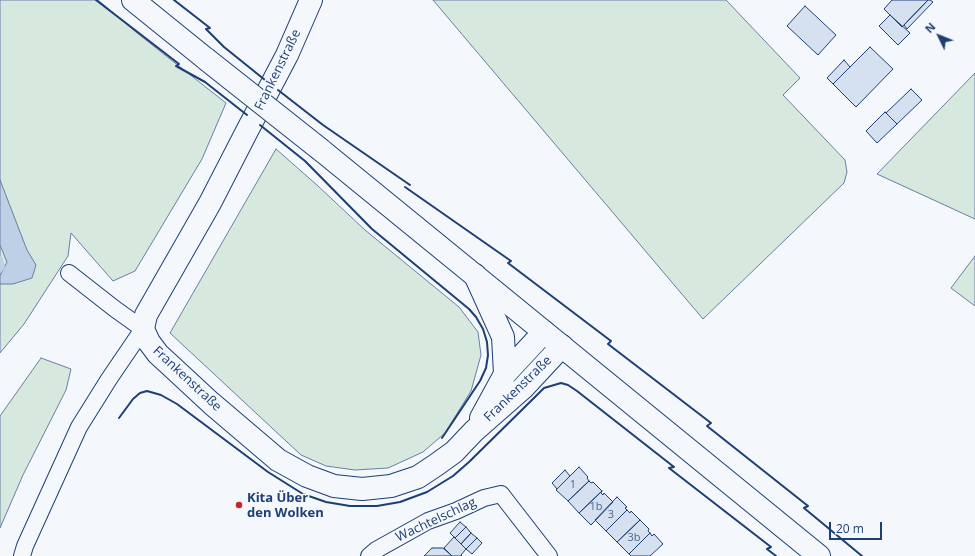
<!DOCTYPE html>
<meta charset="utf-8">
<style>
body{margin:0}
#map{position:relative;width:975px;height:556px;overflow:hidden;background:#f4f7fb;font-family:"Open Sans",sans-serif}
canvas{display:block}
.north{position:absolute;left:919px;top:16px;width:40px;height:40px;-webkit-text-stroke:3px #f4f7fb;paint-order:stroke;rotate:313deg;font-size:11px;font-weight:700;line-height:16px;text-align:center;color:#1d3f73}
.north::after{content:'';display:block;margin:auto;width:14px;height:18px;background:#1d3f73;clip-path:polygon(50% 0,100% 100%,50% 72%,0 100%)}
.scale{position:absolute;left:829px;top:522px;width:53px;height:18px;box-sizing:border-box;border:2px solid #1d3f73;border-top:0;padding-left:5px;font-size:12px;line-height:14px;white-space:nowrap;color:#1d3f73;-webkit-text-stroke:3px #f4f7fb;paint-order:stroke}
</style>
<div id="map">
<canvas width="975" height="556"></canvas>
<div class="north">N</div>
<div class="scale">20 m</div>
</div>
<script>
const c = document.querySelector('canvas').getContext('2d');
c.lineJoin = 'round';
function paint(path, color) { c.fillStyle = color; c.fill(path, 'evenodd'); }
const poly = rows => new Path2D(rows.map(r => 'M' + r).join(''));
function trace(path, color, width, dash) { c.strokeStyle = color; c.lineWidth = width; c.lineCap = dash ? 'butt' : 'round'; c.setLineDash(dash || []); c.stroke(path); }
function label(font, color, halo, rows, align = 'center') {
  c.font = font + ' "Open Sans",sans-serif'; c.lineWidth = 3; c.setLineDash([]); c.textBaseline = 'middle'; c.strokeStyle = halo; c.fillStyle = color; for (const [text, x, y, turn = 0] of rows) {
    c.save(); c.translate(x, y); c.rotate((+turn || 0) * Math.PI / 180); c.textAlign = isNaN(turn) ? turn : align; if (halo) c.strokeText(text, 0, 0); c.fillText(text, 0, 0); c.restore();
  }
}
const green = poly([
 [0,0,98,0,137,33,226,103,202,159,135,271,113,281,71,233,68,256,24,324,0,353,0,0],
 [433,0,726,0,800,78,783,95,845,160,847,172,844,183,703,319,433,0],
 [975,73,975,219,877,174,975,73],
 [276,149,318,186,365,230,459,307,478,332,481,355,471,391,445,433,423,452,388,468,355,470,326,466,301,455,170,333,276,149],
 [975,256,975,306,951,288,975,256],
 [41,358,71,369,66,390,23,475,0,528,0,416,41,358]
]);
paint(green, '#d7e8df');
trace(green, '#687fa3', 1);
const water = poly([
 [0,180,27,250,36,265,32,278,13,284,0,284,0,276,7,262,0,245,0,180]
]);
paint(water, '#bed0e5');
trace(water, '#687fa3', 1);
trace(poly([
 [0,259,2,267,0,270]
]), '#bed0e5', 5.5);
const building = poly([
 [892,0,928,0,902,27,884,9,892,0],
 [928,0,930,0,933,2,907,29,904,25,928,0],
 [805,6,836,35,818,55,787,26,805,6],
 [890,15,910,33,898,45,879,26,890,15],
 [870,47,893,69,856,107,833,84,870,47],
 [844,60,850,67,833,84,827,78,844,60],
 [911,89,922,100,897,124,886,113,911,89],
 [885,112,897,124,877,143,866,131,885,112],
 [579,467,588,477,587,478,589,481,568,501,556,490,579,467],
 [565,470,570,476,557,489,552,483,565,470],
 [589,481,591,483,593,482,602,491,579,513,568,501,589,481],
 [602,491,601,493,603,495,604,493,613,502,591,525,579,513,602,491],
 [617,497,627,507,625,508,627,510,606,531,595,520,617,497],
 [627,510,630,513,631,511,640,520,617,542,606,531,627,510],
 [640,520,649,529,648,531,650,533,629,554,617,542,640,520],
 [460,522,466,527,455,538,450,533,460,522],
 [466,527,471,533,461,544,455,538,466,527],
 [471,533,477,538,466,549,461,544,471,533],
 [650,533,652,536,654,534,663,544,650,556,631,556,629,554,650,533],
 [454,537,466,549,461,555,462,556,452,556,444,548,454,537],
 [477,538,482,543,472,554,466,549,477,538],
 [432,548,443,548,452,556,424,556,432,548]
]);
paint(building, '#d5e0f0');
trace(building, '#1d3f73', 1);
const street = poly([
 [22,556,25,546,79,427,109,379,143,329,115,309,69,273],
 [369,556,376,550,428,521,456,511,484,498,501,494,549,556]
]);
const secondary = poly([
 [311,0,287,55,247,131,210,203,146,315,143,329,149,342,158,354,170,365,211,403,278,460,307,476,334,486,362,489,391,486,418,477,436,465,454,452,474,431,523,388,562,346],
 [475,275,503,337,505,374],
 [481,418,505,374,544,332]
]);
const primary = poly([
 [133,0,206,59],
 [321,150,819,556]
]);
trace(street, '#1d3f73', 18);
trace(secondary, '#1d3f73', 24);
trace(primary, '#1d3f73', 24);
trace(street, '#f4f7fb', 16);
trace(secondary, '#f4f7fb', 22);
trace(primary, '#f4f7fb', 22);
const primaryBridge = poly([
 [206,59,321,150]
]);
trace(primaryBridge, '#1d3f73', 24, []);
trace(primaryBridge, '#f4f7fb', 22);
trace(poly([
 [96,0,179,64,176,66,205,82,247,115],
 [174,0,210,28,206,29,224,47,265,80],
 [278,90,323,125,410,185],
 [260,125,305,161,372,229,469,309,476,317,483,329,487,342,488,355,486,368,480,381,442,438],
 [405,187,511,261,508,263,611,341,608,344,711,423,707,426,808,506,804,508,862,556],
 [119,418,133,399,140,393,147,391,161,395,177,404,268,472,303,494,326,502,350,506,377,506,400,502,427,492,453,476,469,462,537,395,544,388,561,383,568,385,577,391,674,467],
 [674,467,669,468,771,547,767,549,776,556]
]), '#1d3f73', 2);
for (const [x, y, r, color] of [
 [239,505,4,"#c62828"]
]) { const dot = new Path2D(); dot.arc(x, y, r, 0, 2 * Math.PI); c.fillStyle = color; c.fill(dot); trace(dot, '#f4f7fb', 1.5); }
label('11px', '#4b6792', null, [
 ["1",573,485],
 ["1b",596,507],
 ["3",611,515],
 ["3b",634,538]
]);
label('13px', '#1d3f73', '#f4f7fb', [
 ["Frankenstraße",278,70,-64],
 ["Frankenstraße",187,379,43],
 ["Frankenstraße",518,389,-44],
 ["Wachtelschlag",436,520,-25]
]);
label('bold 13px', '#1d3f73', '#f4f7fb', [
 ["Kita Über",247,498],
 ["den Wolken",247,513]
], 'left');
</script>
